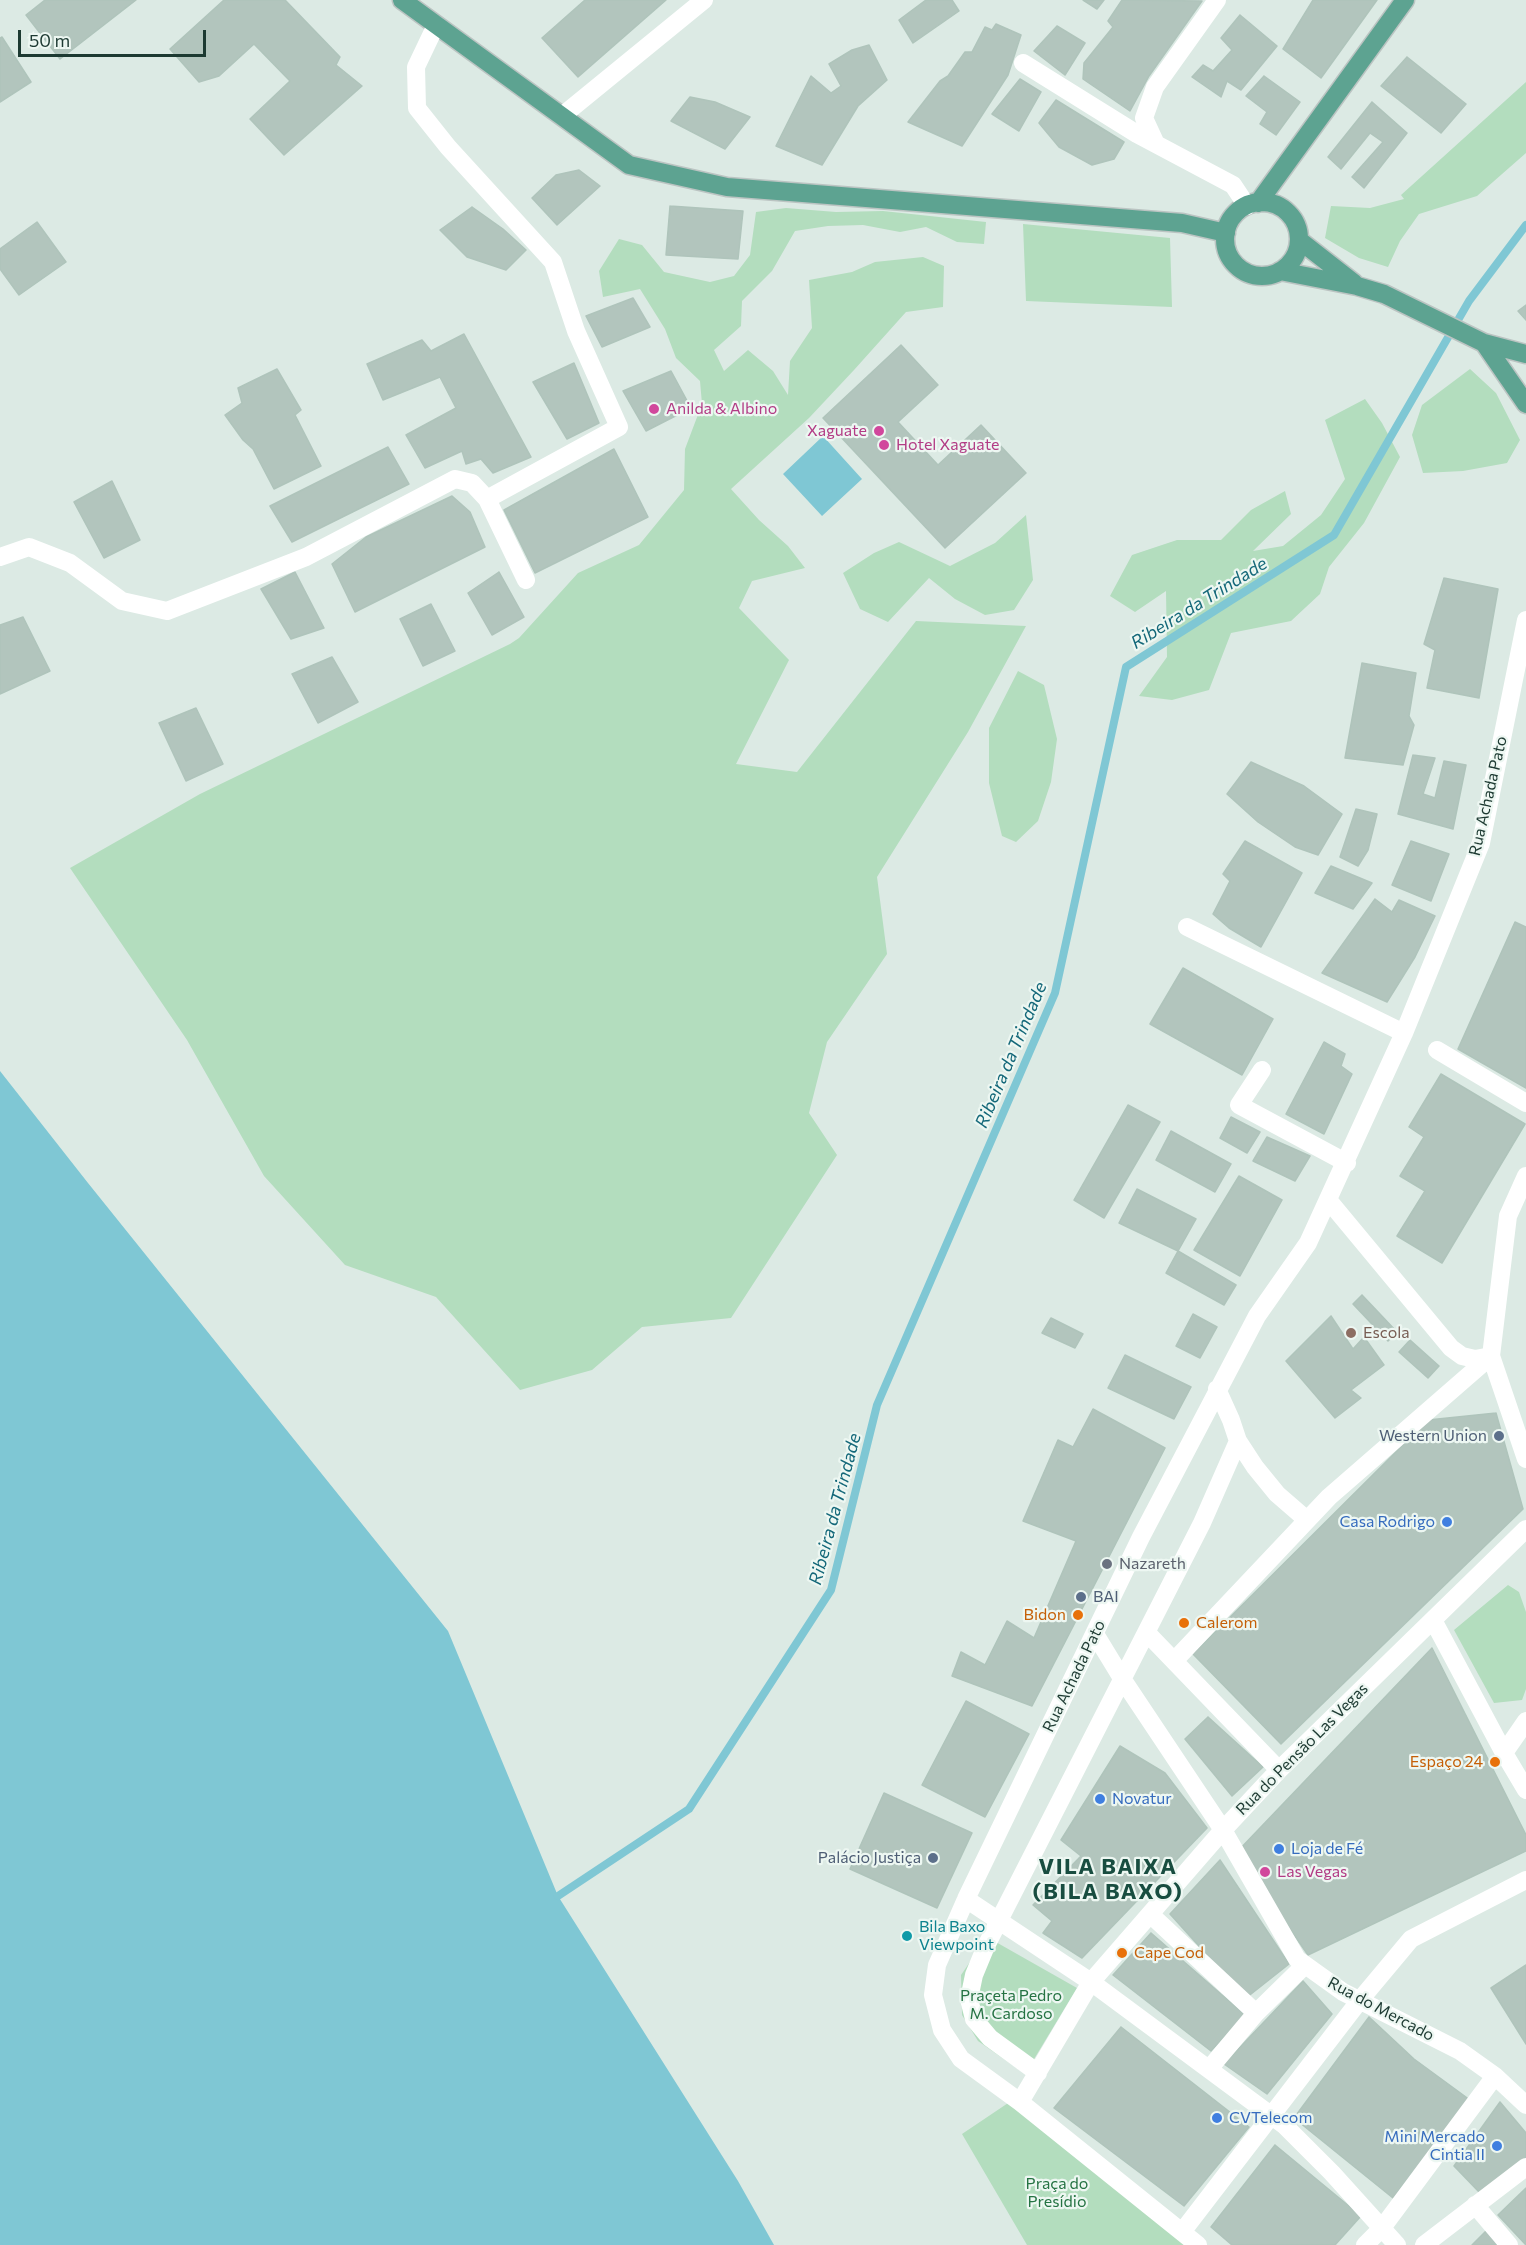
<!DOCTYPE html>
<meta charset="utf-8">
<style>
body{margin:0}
#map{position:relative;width:1526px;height:2245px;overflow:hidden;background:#dceae4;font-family:Commissioner,sans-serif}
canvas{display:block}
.scale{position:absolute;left:18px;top:30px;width:188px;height:27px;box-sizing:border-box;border:3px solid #1d3a32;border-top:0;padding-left:8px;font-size:18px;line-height:21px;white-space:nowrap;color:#1d3a32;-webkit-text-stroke:4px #edf7f2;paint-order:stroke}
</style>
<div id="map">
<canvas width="1526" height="2245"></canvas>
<div class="scale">50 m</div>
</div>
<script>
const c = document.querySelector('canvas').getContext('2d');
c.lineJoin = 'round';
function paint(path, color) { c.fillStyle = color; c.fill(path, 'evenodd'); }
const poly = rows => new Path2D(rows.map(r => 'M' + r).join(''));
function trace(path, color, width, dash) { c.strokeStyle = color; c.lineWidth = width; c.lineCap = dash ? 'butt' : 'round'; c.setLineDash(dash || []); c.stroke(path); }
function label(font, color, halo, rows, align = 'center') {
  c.font = font + ' Commissioner,sans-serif'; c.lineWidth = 4.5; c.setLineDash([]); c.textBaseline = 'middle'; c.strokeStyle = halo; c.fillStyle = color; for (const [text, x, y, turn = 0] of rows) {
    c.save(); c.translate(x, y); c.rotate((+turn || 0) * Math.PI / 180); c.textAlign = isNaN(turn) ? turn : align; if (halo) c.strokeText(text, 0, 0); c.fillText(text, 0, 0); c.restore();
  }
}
paint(poly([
 [1526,82,1526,153,1477,196,1419,214,1400,241,1388,267,1359,258,1325,238,1331,206,1370,208,1404,199,1401,195],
 [786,208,836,212,883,211,986,222,984,244,957,242,926,227,900,232,863,225,828,226,795,231,772,271,742,301,741,326,714,350,724,371,748,350,773,371,788,395,790,361,812,328,809,280,852,272,875,262,923,257,944,266,943,307,906,312,854,370,809,418,731,489,759,520,788,546,805,568,752,581,739,608,789,660,736,764,797,772,916,621,1026,626,968,732,877,877,887,954,827,1042,809,1113,837,1155,731,1318,642,1327,592,1370,520,1390,436,1297,345,1265,264,1176,187,1040,70,868,200,794,510,644,519,638,578,573,639,545,684,490,685,449,702,404,700,381,676,358,665,329,640,289,603,297,599,271,619,239,642,245,664,272,710,282,734,276,750,255,756,212],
 [1023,224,1170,238,1172,307,1026,301],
 [1470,369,1496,393,1520,440,1507,463,1463,471,1423,473,1412,435,1422,405],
 [1365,399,1382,423,1400,457,1364,523,1329,567,1320,594,1291,621,1231,633,1209,690,1172,700,1139,696,1167,657,1166,591,1135,612,1110,596,1132,555,1177,540,1221,540,1251,510,1285,491,1291,514,1253,551,1283,546,1321,515,1345,479,1325,420],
 [1026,515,1033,580,1014,610,985,615,955,599,929,578,888,622,860,609,843,573,874,553,899,542,950,566,995,543],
 [1018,671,1044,685,1057,739,1051,782,1038,821,1016,842,1002,836,989,783,989,728],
 [1508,1585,1519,1592,1526,1612,1526,1689,1522,1700,1494,1703,1454,1630],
 [987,1937,1077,1988,1025,2074,978,2041,962,2015,961,1975],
 [1023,2093,1188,2245,1027,2245,962,2134]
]), '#b3ddbe');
paint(poly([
 [823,436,862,479,822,516,783,474],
 [0,1071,88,1183,448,1631,558,1896,738,2181,774,2245,0,2245]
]), '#7fc7d4');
trace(poly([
 [558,1896,689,1809,831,1590,877,1405,1055,993,1126,667,1334,535,1469,301,1526,225]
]), '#7fc7d4', 8);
const building = poly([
 [45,0,136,0,60,59,26,15,45,0],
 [224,0,285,0,340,57,336,65,362,86,284,155,250,119,290,81,254,44,219,76,199,82,170,49,224,0],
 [585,0,666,0,578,77,542,38,585,0],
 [926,0,952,0,959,11,913,43,899,20,926,0],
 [1083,0,1104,0,1097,9,1083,0],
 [1122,0,1202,1,1149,76,1130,111,1083,79,1084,63,1113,27,1108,21,1122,0],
 [1313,0,1377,0,1321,78,1283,49,1313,0],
 [1240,15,1277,46,1241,90,1227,81,1221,97,1192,77,1203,65,1213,71,1232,50,1221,38,1240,15],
 [996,24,1021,35,1008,75,962,146,908,122,940,81,948,76,965,52,972,52,985,27,992,30,996,24],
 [1057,26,1085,43,1065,75,1034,51,1057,26],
 [2,37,31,82,0,102,0,38,2,37],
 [869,45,887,80,858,106,822,165,776,146,811,76,831,93,841,86,829,64,852,50,869,45],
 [1407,57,1466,104,1441,133,1381,86,1407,57],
 [1264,76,1300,102,1276,135,1260,124,1267,112,1246,96,1264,76],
 [1020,79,1041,92,1019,131,992,114,1020,79],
 [690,97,715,102,750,117,725,149,671,121,690,97],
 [1056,100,1124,142,1114,159,1092,165,1059,147,1039,123,1056,100],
 [1372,102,1407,133,1364,188,1352,177,1383,142,1370,133,1341,169,1328,157,1372,102],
 [579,170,600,186,557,225,532,198,556,175,579,170],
 [670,206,743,211,738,259,666,255,670,206],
 [472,207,503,229,526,250,506,270,467,257,440,230,472,207],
 [37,222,66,262,19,295,0,269,0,249,37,222],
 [633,298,650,327,602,347,586,316,633,298],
 [1526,305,1526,320,1518,311,1526,305],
 [464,334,531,457,493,473,481,459,466,464,462,451,425,468,406,435,456,408,440,377,383,400,367,364,422,340,431,351,464,334],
 [901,345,938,385,898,422,938,465,981,425,1026,473,945,548,823,418,901,345],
 [574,363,599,423,567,439,533,382,574,363],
 [277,369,301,410,295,415,321,466,274,489,253,449,243,440,225,415,242,403,238,388,277,369],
 [671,371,691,408,646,431,623,391,671,371],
 [388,447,409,484,292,542,270,506,388,447],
 [614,449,648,517,535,573,504,510,614,449],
 [112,481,140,540,104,558,74,502,112,481],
 [452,496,470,512,485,547,355,612,332,564,366,537,452,496],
 [295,572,324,628,291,639,261,589,295,572],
 [499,572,524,617,492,635,468,593,499,572],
 [1444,578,1498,589,1479,698,1427,688,1435,650,1424,644,1444,578],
 [431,604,455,651,423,666,400,619,431,604],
 [23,617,50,671,0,694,0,625,23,617],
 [332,657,358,702,318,723,292,674,332,657],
 [1362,663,1416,673,1409,716,1414,725,1403,765,1345,758,1362,663],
 [196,708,223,764,186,781,159,723,196,708],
 [1413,755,1435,758,1423,794,1435,798,1444,761,1466,765,1453,829,1398,814,1413,755],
 [1251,762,1304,786,1342,814,1318,855,1295,847,1258,822,1227,794,1251,762],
 [1356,809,1377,814,1368,850,1358,866,1340,857,1356,809],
 [1245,841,1302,873,1261,947,1229,928,1213,914,1230,881,1223,874,1245,841],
 [1411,841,1449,854,1431,901,1392,885,1411,841],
 [1331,866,1372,883,1353,909,1315,893,1331,866],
 [1375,899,1392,912,1399,900,1435,916,1415,957,1387,1002,1322,973,1375,899],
 [1515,922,1526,927,1526,1088,1458,1049,1515,922],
 [1183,968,1273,1019,1242,1075,1150,1024,1183,968],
 [1324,1042,1345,1054,1341,1066,1352,1074,1324,1134,1286,1114,1324,1042],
 [1441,1074,1525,1124,1442,1263,1397,1236,1425,1191,1400,1176,1424,1137,1409,1127,1441,1074],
 [1128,1105,1160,1122,1104,1218,1074,1200,1128,1105],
 [1231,1117,1260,1132,1247,1153,1220,1138,1231,1117],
 [1171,1131,1231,1164,1215,1192,1156,1160,1171,1131],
 [1267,1137,1310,1156,1295,1181,1253,1161,1267,1137],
 [1239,1176,1282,1200,1240,1276,1194,1250,1239,1176],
 [1137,1189,1196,1219,1178,1251,1119,1223,1137,1189],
 [1178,1251,1236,1285,1224,1305,1166,1273,1178,1251],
 [1362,1295,1397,1332,1388,1341,1353,1304,1362,1295],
 [1193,1314,1217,1327,1200,1358,1176,1346,1193,1314],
 [1331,1316,1353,1349,1364,1337,1384,1365,1351,1390,1361,1398,1335,1418,1286,1361,1331,1316],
 [1051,1318,1083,1334,1075,1348,1042,1333,1051,1318],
 [1410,1340,1439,1366,1428,1378,1399,1352,1410,1340],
 [1125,1355,1191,1387,1174,1419,1108,1388,1125,1355],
 [1093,1409,1165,1448,1032,1706,952,1676,961,1652,985,1665,1007,1621,1034,1638,1076,1541,1023,1521,1058,1440,1073,1447,1093,1409],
 [1496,1413,1523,1509,1281,1744,1193,1654,1428,1420,1496,1413],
 [1432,1648,1526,1835,1526,1851,1308,1955,1237,1852,1432,1648],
 [966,1701,1029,1734,985,1817,922,1785,966,1701],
 [1208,1717,1263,1767,1232,1796,1185,1739,1208,1717],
 [1120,1746,1165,1773,1207,1828,1082,1958,1043,1933,1052,1921,1033,1905,1081,1856,1061,1840,1120,1746],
 [884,1793,972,1833,937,1908,850,1869,884,1793],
 [1220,1860,1289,1964,1246,1998,1170,1914,1220,1860],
 [1151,1933,1245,2015,1211,2051,1113,1975,1151,1933],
 [1526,1965,1526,2044,1491,1988,1526,1965],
 [1303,1981,1332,2014,1267,2094,1224,2064,1303,1981],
 [1369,2017,1414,2059,1470,2100,1393,2198,1294,2118,1369,2017],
 [1121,2027,1249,2127,1184,2206,1054,2108,1121,2027],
 [1500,2102,1526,2133,1526,2158,1480,2193,1454,2166,1500,2102],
 [1275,2145,1361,2216,1335,2245,1232,2245,1211,2227,1275,2145],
 [1526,2188,1526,2245,1498,2215,1526,2188],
 [1486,2231,1498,2245,1472,2245,1486,2231]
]);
paint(building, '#b2c5bd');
trace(building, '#afc4bb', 1.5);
const major = poly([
 [402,0,629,165,727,187,1182,223,1226,233],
 '1225 239a37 37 0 1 1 74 0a37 37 0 1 1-74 0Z',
 [1258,203,1405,0],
 [1299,240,1354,283],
 [1280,271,1357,286,1384,294,1484,343,1526,404],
 [1484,343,1526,354]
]);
trace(major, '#bbc4c2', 21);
trace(poly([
 [1023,63,1137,134,1233,185,1247,206],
 [562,116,704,0],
 [1156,144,1144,118,1155,87,1217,0],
 [487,499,526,580],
 [0,557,29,547,70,563,122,601,167,611,306,557,455,479,472,483,487,499,619,427,576,331,553,262,448,147,417,108,416,67,436,25],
 [1187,927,1404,1033],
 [1437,1050,1526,1103],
 [1262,1070,1239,1105,1347,1163],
 [1526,1176,1508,1216,1491,1356,1526,1459],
 [1329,1201,1451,1348,1462,1356,1475,1359,1491,1356],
 [1238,1441,1255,1467,1277,1494,1307,1520],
 [1433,1620,1504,1753],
 [1147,1633,1279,1770],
 [1095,1634,1123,1680,1223,1830,1297,1959,1343,1992,1460,2051,1495,2076,1526,2105],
 [1174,1661,1329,1497,1491,1356],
 [1526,1721,1504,1753,1526,1790],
 [966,1899,1091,1982,1284,2125,1332,2173,1397,2245],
 [1150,1914,1256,2013,1305,1965],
 [1209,2069,1256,2013],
 [1038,2073,990,2038,974,2019,969,1999,974,1975,986,1946,1202,1523,1238,1441,1231,1420,1217,1389],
 [1020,2102,1091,1982,1223,1830,1279,1770,1526,1529],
 [1475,2205,1509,2245],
 [1182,2232,1360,2000,1411,1939,1526,1880],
 [1198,2245,1020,2102,961,2059,942,2030,933,1995,937,1965,966,1899,1141,1537,1257,1316,1308,1243,1404,1033,1481,843,1526,620],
 [1365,2245,1382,2228,1495,2076],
 [1424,2245,1526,2167]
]), '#fff', 18);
trace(major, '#5da391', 18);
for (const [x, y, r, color] of [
 [654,409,6,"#d1479c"],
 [879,431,6,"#d1479c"],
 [884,445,6,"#d1479c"],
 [1351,1333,6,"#8d6e63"],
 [1499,1436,6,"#5c6f8a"],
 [1447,1522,6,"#3f7fe0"],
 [1107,1564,6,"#6b7280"],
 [1081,1597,6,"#5c6f8a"],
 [1078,1615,6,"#e8710a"],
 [1184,1623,6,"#e8710a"],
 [1495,1762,6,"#e8710a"],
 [1100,1799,6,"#3f7fe0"],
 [1279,1849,6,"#3f7fe0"],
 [933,1858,6,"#5c6f8a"],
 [1265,1872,6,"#d1479c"],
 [907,1936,6,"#0f9aa8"],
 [1122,1953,6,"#e8710a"],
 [1217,2118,6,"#3f7fe0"],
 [1497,2146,6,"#3f7fe0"]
]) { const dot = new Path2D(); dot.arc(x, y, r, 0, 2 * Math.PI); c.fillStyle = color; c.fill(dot); trace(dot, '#edf7f2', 2); }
label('16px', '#b23c85', '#edf7f2', [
 ["Anilda & Albino",666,409],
 ["Xaguate",867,431,"right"],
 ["Hotel Xaguate",896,445],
 ["Las Vegas",1277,1872]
], 'left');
label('16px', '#1d3a32', '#edf7f2', [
 ["Rua Achada Pato",1488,796,-77],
 ["Rua Achada Pato",1074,1676,-64],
 ["Rua do Pensão Las Vegas",1302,1749,-45],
 ["Rua do Mercado",1381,2009,28]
]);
label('16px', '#785e54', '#edf7f2', [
 ["Escola",1363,1333]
], 'left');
label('16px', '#4e5e75', '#edf7f2', [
 ["Western Union",1487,1436],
 ["BAI",1093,1597,"left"],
 ["Palácio Justiça",921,1858]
], 'right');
label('16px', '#366cbe', '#edf7f2', [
 ["Casa Rodrigo",1435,1522,"right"],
 ["Novatur",1112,1799],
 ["Loja de Fé",1291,1849],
 ["CVTelecom",1229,2118],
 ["Mini Mercado",1485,2137,"right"],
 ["Cintia II",1485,2155,"right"]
], 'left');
label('16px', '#5b616d', '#edf7f2', [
 ["Nazareth",1119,1564]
], 'left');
label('16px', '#c56008', '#edf7f2', [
 ["Bidon",1066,1615],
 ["Calerom",1196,1623,"left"],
 ["Espaço 24",1483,1762],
 ["Cape Cod",1134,1953,"left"]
], 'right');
label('16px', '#0d838f', '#edf7f2', [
 ["Bila Baxo",919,1927],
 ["Viewpoint",919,1945]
], 'left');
label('16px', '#257343', '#edf7f2', [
 ["Praçeta Pedro",1011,1996],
 ["M. Cardoso",1011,2014],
 ["Praça do",1057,2184],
 ["Presídio",1057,2202]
]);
label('italic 18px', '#146879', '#edf7f2', [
 ["Ribeira da Trindade",1199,603,-32],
 ["Ribeira da Trindade",1011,1055,-67],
 ["Ribeira da Trindade",835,1509,-75]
]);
c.letterSpacing = '1.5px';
label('bold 22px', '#184d40', '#edf7f2', [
 ["VILA BAIXA",1108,1867],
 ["(BILA BAXO)",1108,1892]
]);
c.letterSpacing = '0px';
</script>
